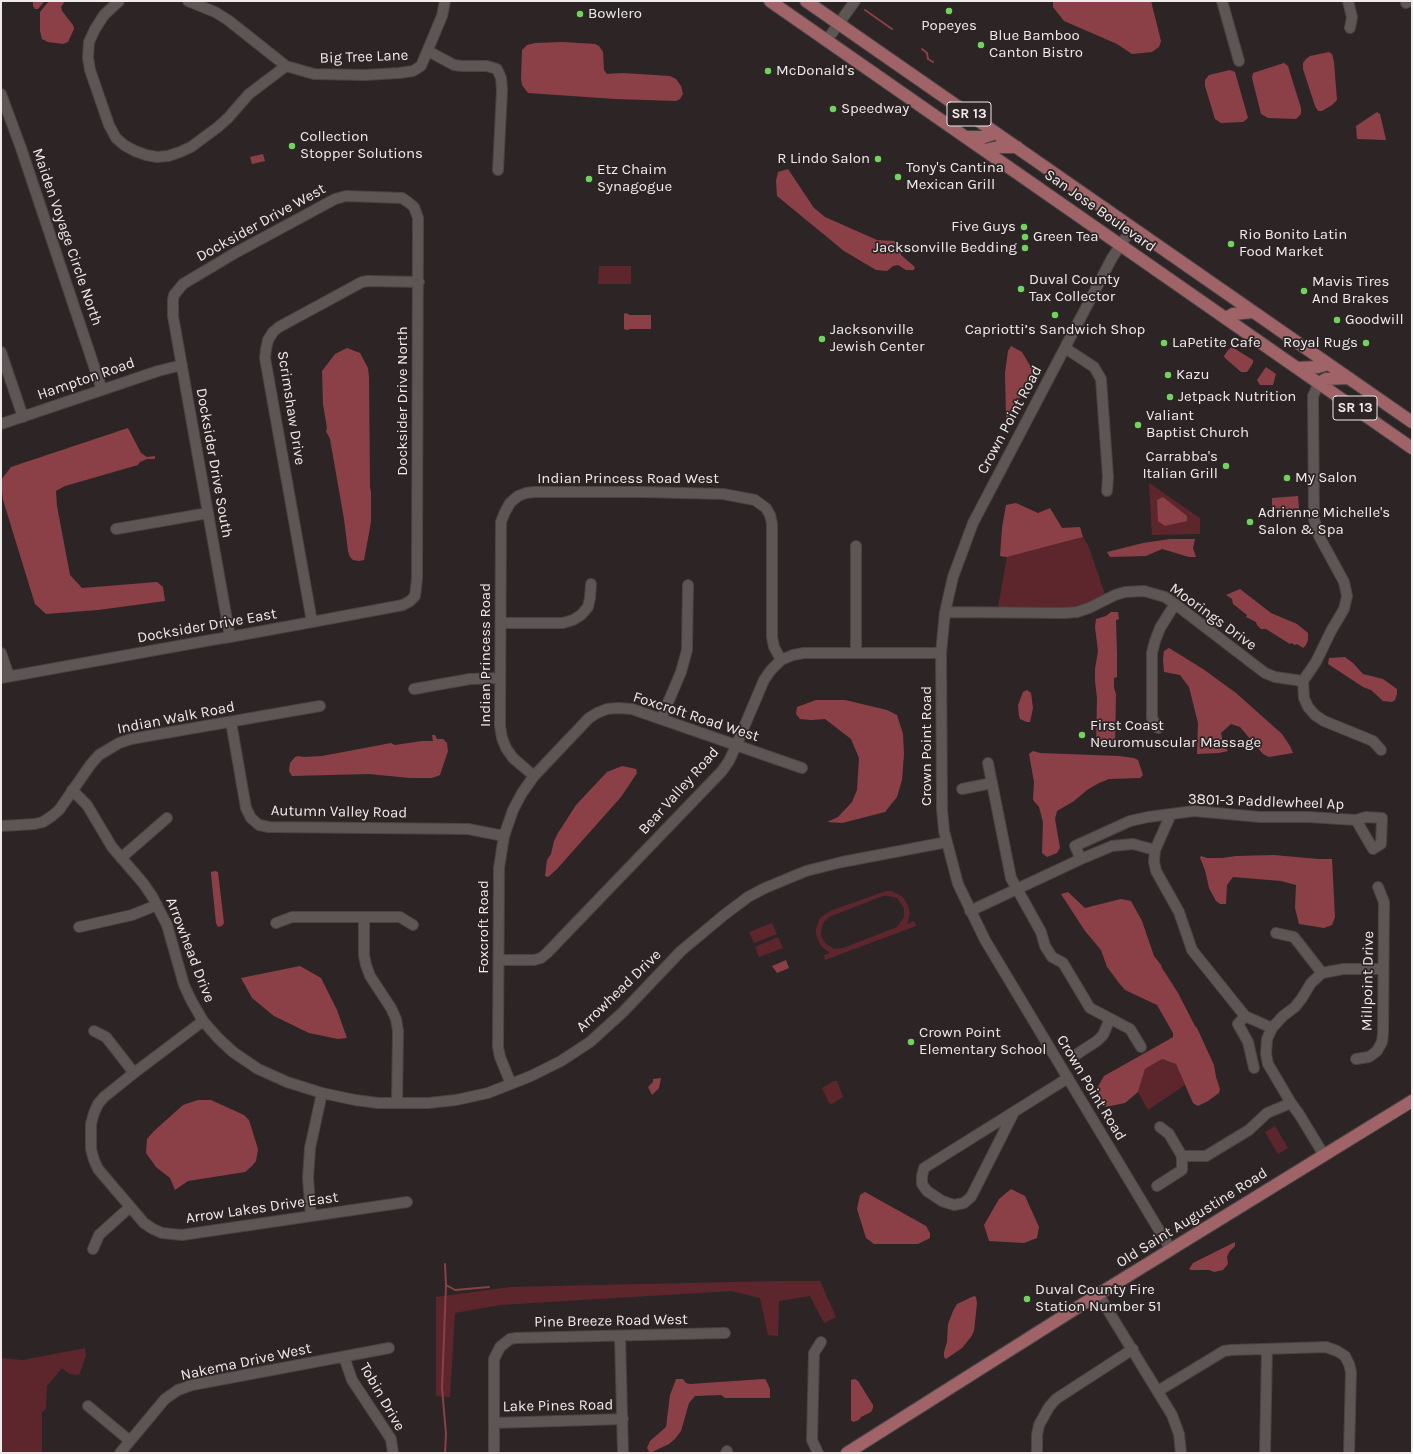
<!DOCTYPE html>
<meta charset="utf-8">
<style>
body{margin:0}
#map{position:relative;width:1413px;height:1454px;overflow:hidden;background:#2d2525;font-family:Karla,sans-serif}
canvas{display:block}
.frame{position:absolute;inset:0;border:2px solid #f0ebeb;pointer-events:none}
</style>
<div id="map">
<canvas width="1413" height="1454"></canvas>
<div class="frame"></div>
</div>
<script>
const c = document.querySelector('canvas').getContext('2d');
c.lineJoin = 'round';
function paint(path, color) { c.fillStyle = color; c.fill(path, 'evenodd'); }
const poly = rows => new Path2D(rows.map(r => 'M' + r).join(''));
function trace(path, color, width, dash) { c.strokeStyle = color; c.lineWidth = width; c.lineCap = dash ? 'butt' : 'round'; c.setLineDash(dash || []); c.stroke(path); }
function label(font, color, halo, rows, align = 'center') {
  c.font = font + ' Karla,sans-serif'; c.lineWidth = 3.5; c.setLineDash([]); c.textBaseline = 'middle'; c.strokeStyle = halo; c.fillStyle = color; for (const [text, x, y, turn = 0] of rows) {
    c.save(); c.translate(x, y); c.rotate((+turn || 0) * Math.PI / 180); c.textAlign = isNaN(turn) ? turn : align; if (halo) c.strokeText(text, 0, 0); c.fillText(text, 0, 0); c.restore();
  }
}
paint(poly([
 [599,266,631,266,631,284,598,284],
 [1149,483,1200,518,1200,534,1152,535],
 [1083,537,1088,545,1106,597,1083,606,1056,609,998,607,1007,557],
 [886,891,892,891,903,897,908,906,910,913,907,924,914,921,916,926,825,960,824,955,830,953,821,946,816,935,816,929,820,918,830,911],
 [883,896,888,896,897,898,904,908,904,917,897,927,843,948,834,949,826,944,821,936,821,932,823,923,829,917],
 [772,923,777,934,754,943,749,932],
 [778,937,783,948,759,957,755,947],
 [1162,1059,1176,1064,1185,1085,1148,1110,1138,1092,1145,1069],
 [834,1081,837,1081,839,1086,843,1097,832,1104,829,1103,822,1088],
 [1275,1126,1288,1148,1278,1154,1265,1132],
 [779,1281,820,1281,836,1317,824,1323,810,1296,779,1301,778,1336,768,1335,760,1298,731,1291,500,1305,455,1313,450,1397,436,1396,436,1297,510,1287],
 [85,1348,86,1356,79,1375,69,1374,62,1368,47,1386,46,1409,42,1412,42,1453,1,1453,1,1358,23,1360]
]), '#5d262c');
paint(poly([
 [33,1,45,1,38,9,35,9,33,6],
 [49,1,65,1,61,7,62,11,73,25,74,29,68,42,63,44,48,42,42,39,40,31,40,12],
 [1053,1,1151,1,1161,41,1159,47,1152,52,1132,54,1117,44,1064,21,1053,7],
 [563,42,595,44,599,46,603,52,604,70,607,74,622,73,670,76,676,79,681,86,683,94,680,99,676,101,615,99,528,93,522,85,521,79,522,50,527,45,535,43],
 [1329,52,1332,54,1334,62,1337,100,1332,105,1322,111,1318,111,1315,106,1303,69,1303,63,1306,59,1310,56],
 [1284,63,1288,66,1301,108,1301,114,1296,119,1268,118,1261,114,1252,78,1253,73],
 [1230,70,1235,72,1248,118,1243,122,1221,123,1215,119,1205,86,1205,80,1209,75],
 [1377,112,1380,114,1386,140,1357,139,1356,126],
 [263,154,265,161,252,164,250,157],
 [788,169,814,208,825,217,877,240,894,241,900,244,901,255,915,267,914,270,906,270,898,265,893,266,887,271,876,270,844,251,777,196,776,181,778,172],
 [626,313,630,315,651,315,651,329,630,329,627,330,624,329,624,314],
 [1011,346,1022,352,1032,369,1032,373,1009,420,1006,418,1005,373,1008,351],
 [1232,347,1253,360,1253,363,1247,372,1241,372,1225,358,1224,356,1228,350],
 [347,348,360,353,368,368,369,377,370,487,371,492,371,522,364,560,359,561,353,560,350,557,348,551,344,519,330,439,326,431,327,428,323,404,322,371,335,354],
 [1266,367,1276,374,1273,385,1260,385,1257,380],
 [128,428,141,453,147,457,155,456,155,459,147,459,140,462,138,465,65,486,56,491,57,506,70,575,82,588,157,582,163,587,165,601,98,610,46,614,35,604,3,500,1,480,11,467],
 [1298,496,1299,509,1272,509,1272,498],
 [1163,497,1187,516,1187,521,1165,526,1158,521,1157,500],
 [1016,503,1038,513,1050,508,1062,528,1080,527,1083,537,1007,557,1000,556,1002,528,1006,505],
 [1170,539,1195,539,1193,548,1196,557,1189,557,1162,549,1146,556,1110,557,1107,552,1143,543],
 [1240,589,1271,613,1297,624,1308,633,1308,640,1306,645,1303,648,1297,644,1295,645,1291,643,1290,644,1266,629,1261,629,1257,625,1256,622,1246,617,1247,615,1233,604,1232,599,1226,595],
 [1111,612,1118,612,1119,619,1116,620,1117,654,1117,677,1114,678,1114,688,1116,694,1115,744,1102,747,1096,745,1097,698,1095,681,1095,669,1098,651,1095,627,1096,619,1106,616],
 [1169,648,1203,669,1236,693,1282,734,1290,746,1293,753,1269,757,1263,754,1240,727,1231,724,1221,733,1223,743,1228,751,1219,753,1197,754,1198,723,1189,687,1180,675,1164,672,1163,659,1164,651],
 [1345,657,1353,663,1363,674,1383,679,1397,689,1397,694,1395,700,1392,702,1383,701,1371,690,1363,687,1328,664,1329,658],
 [1027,690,1031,693,1033,708,1030,722,1027,722,1020,719,1019,716,1018,705,1023,692],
 [816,700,845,700,887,710,897,715,903,734,904,754,902,780,897,797,885,812,842,823,827,822,838,817,852,802,857,790,859,758,851,739,825,719,811,720,800,719,796,714,797,707],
 [432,735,435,735,437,739,443,739,447,743,448,751,440,775,432,778,410,778,369,774,292,776,289,771,290,763,295,757,298,756,304,757,322,756,391,743,395,745,422,741,433,741],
 [1033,751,1040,753,1119,756,1134,758,1138,760,1143,775,1140,778,1109,779,1099,783,1087,790,1074,801,1057,811,1055,819,1060,848,1057,853,1047,857,1042,853,1043,822,1039,807,1033,800,1034,782,1029,754],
 [622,766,636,769,637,773,621,797,557,869,548,877,545,876,547,860,551,854,554,841,558,833,576,805,607,772],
 [1274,855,1318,859,1332,859,1335,917,1332,925,1324,928,1299,924,1295,908,1296,885,1281,881,1233,877,1227,885,1226,904,1220,904,1216,901,1209,888,1205,870,1200,858,1201,856,1207,858,1222,858,1236,856],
 [215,871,218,872,224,923,222,926,218,927,216,923,211,874,211,872],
 [1068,892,1085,908,1121,899,1131,901,1142,921,1154,956,1161,965,1162,968,1178,993,1195,1026,1197,1028,1214,1065,1216,1077,1220,1089,1219,1093,1208,1101,1198,1106,1193,1103,1176,1064,1162,1059,1145,1069,1138,1092,1125,1103,1105,1107,1099,1099,1096,1090,1104,1076,1168,1040,1173,1037,1173,1033,1157,1005,1125,990,1119,983,1107,967,1101,950,1085,931,1061,894],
 [786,960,789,968,777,973,772,966],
 [300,966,321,978,337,1010,347,1038,338,1039,309,1033,274,1016,252,998,241,978],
 [661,1078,659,1088,652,1095,648,1087,653,1082,653,1079],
 [198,1100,211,1100,244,1115,249,1120,258,1149,256,1161,252,1166,245,1172,188,1181,175,1190,170,1178,156,1167,146,1153,147,1139,154,1131,183,1105],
 [1011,1189,1025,1196,1039,1227,1037,1238,1024,1243,989,1241,984,1225,999,1199],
 [865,1192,926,1226,930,1233,930,1238,918,1244,874,1244,866,1238,857,1209,860,1195],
 [1235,1242,1235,1246,1229,1252,1227,1257,1228,1264,1223,1270,1214,1272,1209,1270,1191,1270,1189,1269,1193,1263],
 [974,1296,976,1297,977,1303,974,1331,971,1337,962,1348,946,1359,944,1357,944,1352,947,1342,948,1324,953,1311,957,1304],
 [676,1379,683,1379,686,1383,690,1384,764,1379,766,1380,770,1389,770,1398,725,1398,721,1395,695,1396,689,1403,681,1431,675,1439,669,1444,650,1453,647,1448,650,1441,666,1427,670,1395],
 [855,1379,858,1381,873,1405,873,1408,871,1412,861,1417,859,1420,853,1422,851,1420,851,1380]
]), '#8b4047');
trace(poly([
 [865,10,892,29],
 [922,49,927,53,928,59,933,62],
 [445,1264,446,1285,442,1388,446,1434,445,1453],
 [446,1285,455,1290,489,1287]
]), '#8b4047', 2);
const minor = poly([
 [119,1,104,15,95,29,89,42,88,58,90,70,109,125,116,138,124,145,135,151,146,155,157,157,168,156,180,152,191,147,218,127,228,118,249,94,286,66],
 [188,1,215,12,228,20,286,66,314,74,365,75,399,73,413,71,421,66,442,16,445,1],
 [1222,1,1239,61],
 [1348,1,1352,17,1350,28],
 [1406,3,1410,1],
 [827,40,855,1],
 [428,51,454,65,462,66,487,66,497,69,501,78,502,90,498,170],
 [1,94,21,148,102,390],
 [1132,228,1112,258,973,523,953,577,945,612,941,653,942,809,944,831,958,884,985,940,1171,1250],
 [1065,348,1094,367,1101,379,1108,477,1107,491],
 [1,352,23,417],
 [1,424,158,371,182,365],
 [116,529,208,513],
 [856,546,856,653],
 [945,612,1065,613,1077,612,1089,608,1115,595,1125,592,1144,591,1165,597,1175,604,1265,673,1275,677,1303,681],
 [312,622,265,358,266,349,268,340,273,332,279,327,362,282,368,281,419,282],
 [501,623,563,623,573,620,581,615,588,607,590,598,591,584],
 [1,653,9,676],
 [1,678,211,640,230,637,312,622,403,605,410,601,415,596,417,579,418,218,414,207,408,202,402,198,346,196,335,199,235,253,183,284,174,295,173,300,173,316,230,637],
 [1303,681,1316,662,1331,631,1344,609,1347,596,1344,582,1319,536,1314,519,1313,396,1319,383],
 [1303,681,1304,698,1308,707,1315,715,1324,721,1373,741,1381,750],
 [414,689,470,679,500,678],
 [661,719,681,672,687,650,688,585],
 [231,722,246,808,251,818,259,825,269,827,468,829,504,836],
 [1158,728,1152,718,1152,653,1155,641,1160,628,1175,604],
 [988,763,1011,878,1041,932,1045,946,1052,957,1063,963,1090,1008,1130,1029,1141,1047],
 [534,776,513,758,506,748,502,738,500,726,501,522,505,512,510,503,518,496,526,493,534,492,641,492,723,494,755,500,766,508,770,515,772,524,772,637,774,647,781,660],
 [962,789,992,783],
 [72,790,87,805,112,847,143,883,152,896,167,925,184,985,191,1000,203,1021,218,1038,233,1052,258,1069,287,1082,322,1093,355,1100,378,1103,428,1103,456,1100,488,1093,531,1076,561,1061,590,1042,623,1012,681,951,724,915,748,897,765,888,806,871,842,862,947,842],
 [1,826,35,824,43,822,52,816,59,810,91,764,99,755,119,743,131,739,320,706],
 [121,858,167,818],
 [1081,859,1075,846,1130,821,1148,817,1171,814],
 [970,911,1081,859,1112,846,1133,844,1155,850],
 [364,917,364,955,366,965,370,976,391,1008,396,1019,398,1031,397,1103],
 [276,923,292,917,400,917,413,925],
 [79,927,132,915,157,905],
 [1276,933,1294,937,1322,973],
 [499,960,534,960,541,958,547,953,722,771,729,761,736,746,764,680,771,670,781,660,793,655,804,653,941,653],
 [1245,1016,1238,1024,1248,1042,1254,1068],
 [203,1021,134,1073,104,1097,98,1104,94,1113,91,1124,91,1149,94,1160,98,1169,144,1223,153,1229,162,1233,182,1235,407,1202],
 [1272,1028,1245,1016,1192,950,1179,912,1156,871,1154,862,1155,850,1171,814,1194,811,1260,817,1309,817,1356,820,1373,849,1381,844,1382,818,1366,817,1356,820],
 [94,1031,106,1037,134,1073],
 [1077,1054,1097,1041,1103,1035,1110,1019],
 [1356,1059,1369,1057,1377,1051,1382,1042,1383,1034,1384,902,1378,887],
 [511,1084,500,1057,498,1047,499,868,504,836,513,810,522,793,534,776,589,718,597,713,607,709,618,708,632,709,802,768],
 [1014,1112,971,1197,964,1203,954,1205,942,1201,927,1191,922,1184,922,1176,924,1168,1068,1078],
 [1160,1127,1169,1134,1182,1156],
 [1324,1155,1299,1114,1291,1103,1268,1064,1266,1054,1267,1039,1272,1028,1283,1016,1295,1007,1302,998,1311,983,1322,973,1343,969,1383,969],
 [1182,1156,1206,1156,1249,1130,1267,1113,1291,1103],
 [1157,1186,1182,1170,1182,1156],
 [311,1216,308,1178,310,1148,322,1093],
 [93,1249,99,1235,130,1207],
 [1098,1294,1172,1415,1179,1434,1181,1453],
 [620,1336,623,1453],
 [344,1357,352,1380,391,1439,393,1453],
 [1158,1391,1224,1351,1231,1350,1326,1347,1337,1351,1345,1356,1349,1364,1351,1372,1349,1453],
 [88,1406,130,1441],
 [494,1423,623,1419],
 [120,1453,165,1399,178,1390,192,1385,389,1348],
 [494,1453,494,1359,500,1347,510,1339,516,1338,725,1333],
 [726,1453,727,1451],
 [818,1453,812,1440,814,1353,821,1342],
 [1037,1453,1037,1435,1039,1425,1049,1407,1056,1399,1133,1349],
 [1265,1453,1267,1349]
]);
const major = poly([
 [770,1,1412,448],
 [806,1,1412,422],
 [965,137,984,137,996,133],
 [985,150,998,147,1017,147],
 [1226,318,1233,314,1253,312],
 [1297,368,1318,367,1328,364],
 [1319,383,1326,379,1349,378],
 [847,1453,1105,1290,1412,1101]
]);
trace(minor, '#4a4343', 12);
trace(major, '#4a4343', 14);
trace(minor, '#5e5555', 10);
trace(major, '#9f6368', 12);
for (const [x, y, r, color] of [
 [949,11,4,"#70d35f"],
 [580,14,4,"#70d35f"],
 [981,45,4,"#70d35f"],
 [768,71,4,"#70d35f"],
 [833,109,4,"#70d35f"],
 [292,146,4,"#70d35f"],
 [878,159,4,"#70d35f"],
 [898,177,4,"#70d35f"],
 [589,179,4,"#70d35f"],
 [1024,227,4,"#70d35f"],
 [1025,237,4,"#70d35f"],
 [1231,244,4,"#70d35f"],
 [1025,248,4,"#70d35f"],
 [1021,289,4,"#70d35f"],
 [1304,291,4,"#70d35f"],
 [1055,315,4,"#70d35f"],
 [1337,320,4,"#70d35f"],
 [822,339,4,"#70d35f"],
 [1164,343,4,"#70d35f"],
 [1366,343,4,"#70d35f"],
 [1168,375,4,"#70d35f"],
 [1170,397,4,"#70d35f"],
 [1138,425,4,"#70d35f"],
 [1226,466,4,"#70d35f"],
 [1287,478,4,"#70d35f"],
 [1250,522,4,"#70d35f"],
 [1082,735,4,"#70d35f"],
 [911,1042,4,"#70d35f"],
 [1027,1299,4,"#70d35f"]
]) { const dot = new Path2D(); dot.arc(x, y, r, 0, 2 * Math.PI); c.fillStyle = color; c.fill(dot); trace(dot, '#2d2525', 1.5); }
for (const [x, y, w] of [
 [969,114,44],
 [1355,408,44]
]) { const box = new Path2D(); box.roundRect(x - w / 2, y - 12, w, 24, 3); c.fillStyle = '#2d2525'; c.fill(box); trace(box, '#f0ebeb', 1); }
label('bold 14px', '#f0ebeb', null, [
 ["SR 13",969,114],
 ["SR 13",1355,408]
]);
label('15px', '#f0ebeb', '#2d2525', [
 ["Bowlero",588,14],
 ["Popeyes",949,26,"center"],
 ["Blue Bamboo",989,36],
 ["Canton Bistro",989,53],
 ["McDonald's",776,71],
 ["Speedway",841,109],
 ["Collection",300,137],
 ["Stopper Solutions",300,154],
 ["R Lindo Salon",870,159,"right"],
 ["Tony's Cantina",906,168],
 ["Mexican Grill",906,185],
 ["Etz Chaim",597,170],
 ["Synagogue",597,187],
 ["Five Guys",1016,227,"right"],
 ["Rio Bonito Latin",1239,235],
 ["Food Market",1239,252],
 ["Green Tea",1033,237],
 ["Jacksonville Bedding",1017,248,"right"],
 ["Duval County",1029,280],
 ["Tax Collector",1029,297],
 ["Mavis Tires",1312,282],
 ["And Brakes",1312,299],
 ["Goodwill",1345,320],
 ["Jacksonville",830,330],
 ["Jewish Center",830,347],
 ["Capriotti’s Sandwich Shop",1055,330,"center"],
 ["LaPetite Cafe",1172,343],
 ["Royal Rugs",1358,343,"right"],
 ["Kazu",1176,375],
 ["Jetpack Nutrition",1178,397],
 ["Valiant",1146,416],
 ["Baptist Church",1146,433],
 ["Carrabba's",1218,457,"right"],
 ["Italian Grill",1218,474,"right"],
 ["My Salon",1295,478],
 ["Adrienne Michelle's",1258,513],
 ["Salon & Spa",1258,530],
 ["First Coast",1090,726],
 ["Neuromuscular Massage",1090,743],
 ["Crown Point",919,1033],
 ["Elementary School",919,1050],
 ["Duval County Fire",1035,1290],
 ["Station Number 51",1035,1307]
], 'left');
label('15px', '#f0ebeb', '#2d2525', [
 ["Big Tree Lane",364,57,-2],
 ["San Jose Boulevard",1100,211,35],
 ["Docksider Drive West",261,223,-29],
 ["Maiden Voyage Circle North",67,237,71],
 ["Hampton Road",86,379,-19],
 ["Docksider Drive North",403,401,-90],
 ["Scrimshaw Drive",291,408,81],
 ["Crown Point Road",1010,420,-62],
 ["Docksider Drive South",214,463,80],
 ["Indian Princess Road West",628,479],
 ["Moorings Drive",1213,617,36],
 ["Docksider Drive East",207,626,-10],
 ["Indian Princess Road",486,655,-90],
 ["Foxcroft Road West",696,717,18],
 ["Indian Walk Road",176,718,-11],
 ["Crown Point Road",927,746,-90],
 ["Bear Valley Road",679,791,-48],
 ["3801-3 Paddlewheel Ap",1266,802,2],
 ["Autumn Valley Road",339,812,1],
 ["Foxcroft Road",484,927,-90],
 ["Arrowhead Drive",190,950,69],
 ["Millpoint Drive",1368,981,-89],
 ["Arrowhead Drive",619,991,-44],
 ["Crown Point Road",1091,1088,59],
 ["Arrow Lakes Drive East",262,1208,-8],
 ["Old Saint Augustine Road",1192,1218,-32],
 ["Pine Breeze Road West",611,1321,-1],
 ["Nakema Drive West",246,1362,-12],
 ["Tobin Drive",382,1397,60],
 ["Lake Pines Road",558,1406,-1]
]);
</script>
